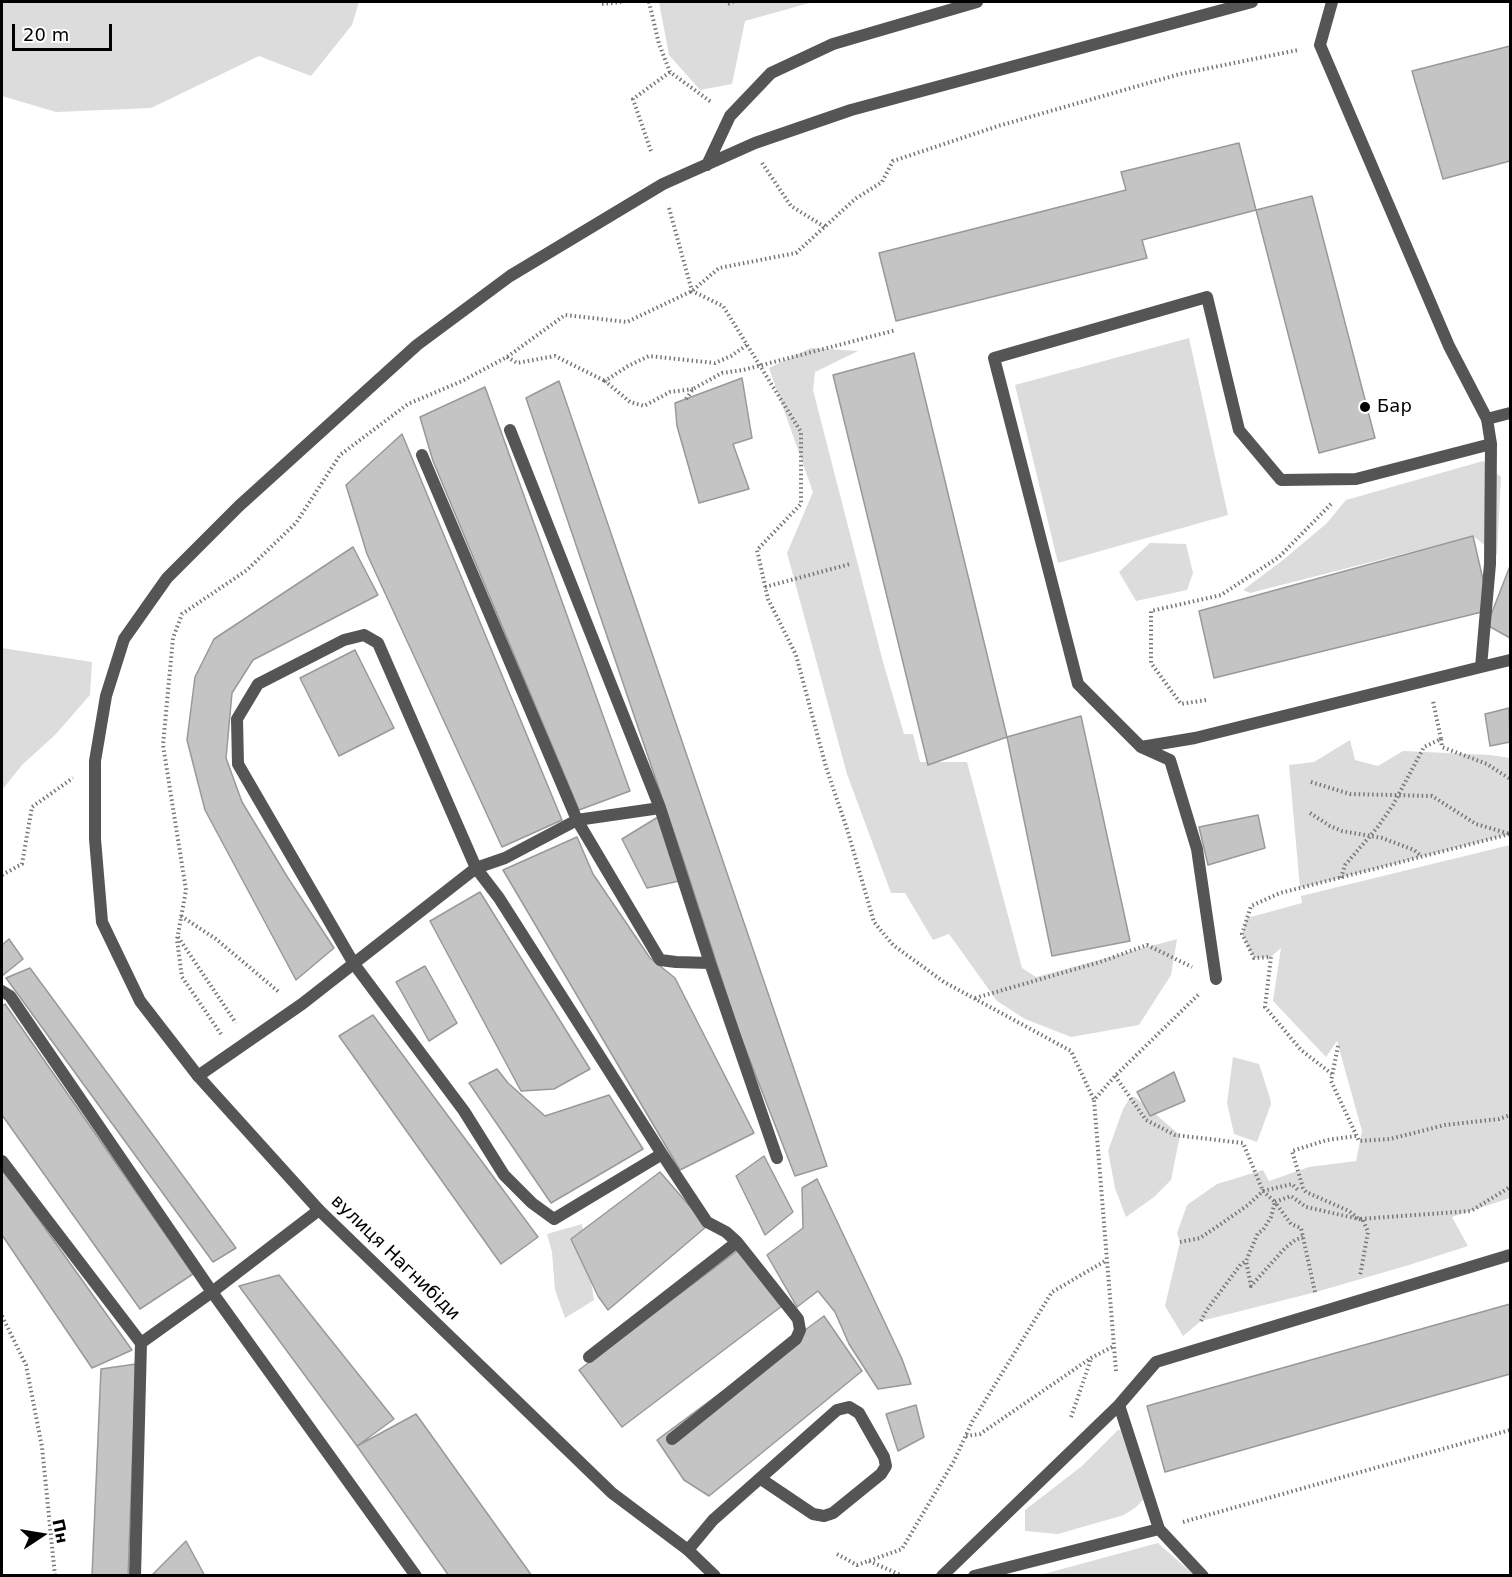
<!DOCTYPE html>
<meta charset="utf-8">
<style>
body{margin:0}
#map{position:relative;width:1512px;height:1577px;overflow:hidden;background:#fff;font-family:"DejaVu Sans",sans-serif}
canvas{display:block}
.frame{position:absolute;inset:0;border:3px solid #000;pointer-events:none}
.north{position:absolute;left:12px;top:1505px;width:60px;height:60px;-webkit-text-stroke:4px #fff;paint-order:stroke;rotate:78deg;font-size:16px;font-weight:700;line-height:24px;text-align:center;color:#000}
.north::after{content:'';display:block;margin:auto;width:21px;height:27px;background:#000;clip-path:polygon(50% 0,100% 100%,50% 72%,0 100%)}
.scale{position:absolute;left:12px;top:24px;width:100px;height:27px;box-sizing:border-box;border:3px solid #000;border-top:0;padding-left:8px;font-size:18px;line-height:21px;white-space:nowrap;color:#000;-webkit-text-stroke:4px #fff;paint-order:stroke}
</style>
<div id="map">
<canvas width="1512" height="1577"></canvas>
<div class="frame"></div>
<div class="north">Пн</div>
<div class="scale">20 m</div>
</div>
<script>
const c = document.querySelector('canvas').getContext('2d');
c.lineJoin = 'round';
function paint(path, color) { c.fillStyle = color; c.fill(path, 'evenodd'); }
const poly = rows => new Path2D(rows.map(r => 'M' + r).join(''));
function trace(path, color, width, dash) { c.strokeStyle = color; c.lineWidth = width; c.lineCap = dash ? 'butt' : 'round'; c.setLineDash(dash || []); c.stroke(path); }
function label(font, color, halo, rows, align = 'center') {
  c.font = font + ' "DejaVu Sans",sans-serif'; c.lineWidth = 4.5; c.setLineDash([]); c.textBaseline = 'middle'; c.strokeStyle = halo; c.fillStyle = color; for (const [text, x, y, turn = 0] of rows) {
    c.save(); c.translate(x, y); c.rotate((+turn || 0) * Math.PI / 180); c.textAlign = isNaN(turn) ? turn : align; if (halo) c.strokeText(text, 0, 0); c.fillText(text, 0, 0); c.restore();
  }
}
paint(poly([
 [2,2,359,2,352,25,311,76,259,56,151,108,56,112,2,96],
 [659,2,813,2,745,21,732,84,700,90,669,55],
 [1189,338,1228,515,1058,563,1015,385],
 [811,348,858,351,815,372,813,390,883,662,904,734,913,734,920,762,967,762,1022,968,1036,977,1177,939,1171,975,1139,1025,1071,1037,1025,1019,997,1001,949,934,933,940,905,893,891,893,847,774,787,553,813,492,769,368],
 [1483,461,1501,477,1497,555,1473,536,1250,593,1243,590,1283,560,1326,524,1346,500],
 [1150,543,1186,544,1193,573,1187,590,1136,601,1119,572],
 [2,648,92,662,90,695,55,735,22,765,2,790],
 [1350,740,1355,760,1378,766,1403,751,1490,755,1510,758,1510,834,1300,888,1289,765,1314,762],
 [1510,845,1510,1198,1452,1217,1468,1246,1409,1265,1316,1292,1201,1321,1183,1336,1165,1306,1180,1242,1177,1233,1187,1205,1217,1184,1263,1170,1269,1181,1309,1167,1356,1161,1362,1131,1337,1041,1326,1057,1273,1001,1281,948,1271,957,1254,958,1242,934,1247,918,1302,903,1301,896],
 [1233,1057,1259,1064,1270,1098,1271,1104,1257,1142,1234,1134,1227,1103],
 [1135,1097,1180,1135,1171,1180,1154,1197,1126,1217,1115,1188,1108,1151,1123,1109,1130,1098],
 [582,1224,594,1300,565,1318,555,1290,552,1252,547,1234],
 [1118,1430,1127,1431,1146,1497,1136,1507,1124,1515,1058,1534,1025,1531,1025,1510,1082,1466],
 [1158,1543,1194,1575,1040,1575]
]), '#dcdcdc');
const building = poly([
 [1510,46,1510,161,1443,179,1412,71,1510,46],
 [1239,143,1256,210,1142,240,1147,258,896,321,879,253,1126,190,1121,172,1239,143],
 [1312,196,1375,438,1319,453,1256,210,1312,196],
 [914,353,1007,737,928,765,833,375,914,353],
 [742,378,752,438,733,444,749,489,699,503,677,426,675,403,742,378],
 [559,381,827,1166,795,1176,738,1030,686,868,526,398,559,381],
 [485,387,630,791,579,810,433,461,420,417,485,387],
 [402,434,562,820,502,847,367,554,346,485,402,434],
 [1473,536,1490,610,1214,678,1199,611,1473,536],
 [353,547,378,595,253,660,232,693,226,758,242,802,288,878,334,948,296,980,205,810,187,740,195,677,214,639,353,547],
 [1510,566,1510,638,1487,625,1510,566],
 [355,650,394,728,339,756,300,678,355,650],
 [1509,708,1510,742,1490,746,1485,714,1509,708],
 [1081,716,1130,941,1052,956,1007,737,1081,716],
 [1258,815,1265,848,1208,865,1199,827,1258,815],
 [658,817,684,880,647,888,622,839,658,817],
 [577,837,593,874,650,958,675,978,754,1133,680,1170,503,870,577,837],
 [480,892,590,1069,554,1089,521,1091,430,921,480,892],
 [9,939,23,959,2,976,2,945,9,939],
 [425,966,457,1023,429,1041,396,982,425,966],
 [30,968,236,1248,213,1262,6,978,30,968],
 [5,1004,193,1274,140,1309,2,1115,2,1006,5,1004],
 [373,1015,538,1237,501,1264,339,1036,373,1015],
 [497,1069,508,1083,545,1116,609,1095,643,1149,551,1203,469,1083,497,1069],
 [1174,1072,1185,1101,1150,1116,1137,1092,1174,1072],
 [764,1156,793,1212,765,1235,736,1176,764,1156],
 [2,1168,132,1350,92,1368,2,1235,2,1168],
 [660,1172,707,1226,608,1310,598,1296,571,1239,660,1172],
 [817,1179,902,1359,911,1384,878,1389,849,1344,835,1312,818,1291,797,1307,767,1255,803,1228,802,1188,817,1179],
 [738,1250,782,1306,622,1427,579,1370,738,1250],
 [279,1275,394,1419,357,1446,239,1286,279,1275],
 [1510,1304,1510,1374,1165,1472,1147,1406,1510,1304],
 [824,1316,862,1371,709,1496,684,1480,657,1440,824,1316],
 [136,1364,128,1576,92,1576,101,1369,136,1364],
 [916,1405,924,1437,898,1451,886,1414,916,1405],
 [416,1414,532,1576,449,1576,357,1446,416,1414],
 [186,1541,205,1576,152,1576,152,1575,186,1541]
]);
paint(building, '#c4c4c4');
trace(building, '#999', 1.5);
trace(poly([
 [649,2,659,44,670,72,711,102],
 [602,4,621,2],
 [728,4,733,2],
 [651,151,633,99,670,72],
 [762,163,791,206,825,227],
 [669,208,692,291,723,306,801,432,801,504,757,550,768,599,796,655,826,767,847,829,874,922,893,945,944,982,1071,1051,1094,1100],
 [507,357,517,363,555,356,607,382],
 [693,389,670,392,644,406,630,402,605,381,628,366,649,356,715,363,731,356,747,345],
 [686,399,693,389,722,373,743,370,896,330],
 [765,587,850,564],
 [1206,700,1181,704,1151,663,1151,611,1221,595,1279,557,1332,503],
 [1441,739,1442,747,1487,764,1510,779],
 [1311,782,1350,794,1432,796,1476,824,1510,834],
 [1310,813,1330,826,1342,831,1382,838,1414,850,1421,856],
 [2,875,22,864,32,807,73,778],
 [1341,878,1345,865,1377,828,1393,805,1424,747,1441,739,1433,701],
 [181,916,216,939,280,993],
 [178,937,236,1023],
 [975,998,1100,962,1147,945,1192,967],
 [221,1034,182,977,177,940,186,890,163,745,173,638,182,614,247,570,296,523,340,455,408,404,462,381,507,357,565,315,627,322,692,291,719,268,796,253,855,199,882,182,893,161,998,126,1180,74,1298,50],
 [1338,1046,1331,1081,1359,1141,1390,1139,1445,1125,1499,1119,1510,1115],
 [1332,1074,1301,1050,1265,1007,1271,957,1254,958,1242,934,1251,906,1280,893,1510,834],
 [1115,1076,1146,1120,1175,1135,1243,1143,1263,1191,1292,1184,1299,1191],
 [1356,1136,1327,1140,1292,1151,1303,1188,1306,1192,1349,1211,1359,1219,1471,1211,1510,1187],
 [1180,1242,1200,1238,1218,1226,1248,1205,1263,1191,1275,1202,1271,1217,1263,1230,1258,1233,1246,1261,1251,1286,1285,1248,1295,1240,1303,1237],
 [1315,1292,1301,1228,1291,1224,1275,1202,1291,1196,1306,1207,1363,1220,1368,1232,1360,1276],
 [2,1316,26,1365,42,1447,55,1576],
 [1201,1321,1206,1311,1241,1264,1246,1261],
 [1116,1371,1094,1100,1115,1076,1199,994],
 [1071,1417,1091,1359],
 [966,1436,980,1434,1091,1358,1114,1346],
 [1183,1522,1510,1430],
 [837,1554,857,1565,902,1549,954,1461,972,1422,1052,1292,1107,1260],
 [869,1561,903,1576]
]), '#777', 4, [1.5, 3]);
trace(poly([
 [1487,419,1491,444],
 [510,430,660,808,710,963,777,1158],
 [422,455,577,820,660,960,676,962,710,963],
 [364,635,378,643,476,868,499,898,662,1154,554,1219,532,1203,504,1175,464,1111,354,964,238,764,237,719,258,684,344,640,364,635],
 [1481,667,1490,564,1491,444,1356,479,1281,480,1239,430,1207,297,994,358,1078,684,1141,747,1195,738,1481,667,1510,660],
 [1141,747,1170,760,1197,849,1216,979],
 [2,991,10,996,212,1292,416,1576],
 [198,1076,302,1004,476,868,505,858,577,820,660,808],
 [662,1154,707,1222,726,1232,737,1242],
 [2,1161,141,1343,135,1576],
 [141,1343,212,1292,319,1210],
 [589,1357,737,1242,798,1319,800,1330,796,1339,672,1439],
 [1119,1405,1159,1529],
 [688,1550,713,1520,837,1410,849,1407,859,1413,884,1457,886,1466,881,1474,833,1513,824,1516,813,1514,761,1479],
 [942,1576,1119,1405,1156,1362,1510,1255],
 [974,1576,1159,1529,1203,1576]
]), '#555', 12);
trace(poly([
 [1332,2,1320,45,1449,346,1487,419,1510,413],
 [707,165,730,116,771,73,833,44,977,2],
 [715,1576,688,1550,612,1493,319,1210,198,1076,140,1001,102,922,95,839,95,761,106,696,124,639,167,578,239,506,417,345,510,276,663,184,755,143,851,110,1252,2]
]), '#555', 12);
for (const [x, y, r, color] of [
 [1365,407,6,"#000"]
]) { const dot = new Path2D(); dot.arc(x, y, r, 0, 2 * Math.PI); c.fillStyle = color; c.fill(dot); trace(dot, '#fff', 2); }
label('18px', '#000', '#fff', [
 ["Бар",1377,407]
], 'left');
label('18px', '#000', '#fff', [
 ["вулиця Нагнибіди",395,1258,44]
]);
</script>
